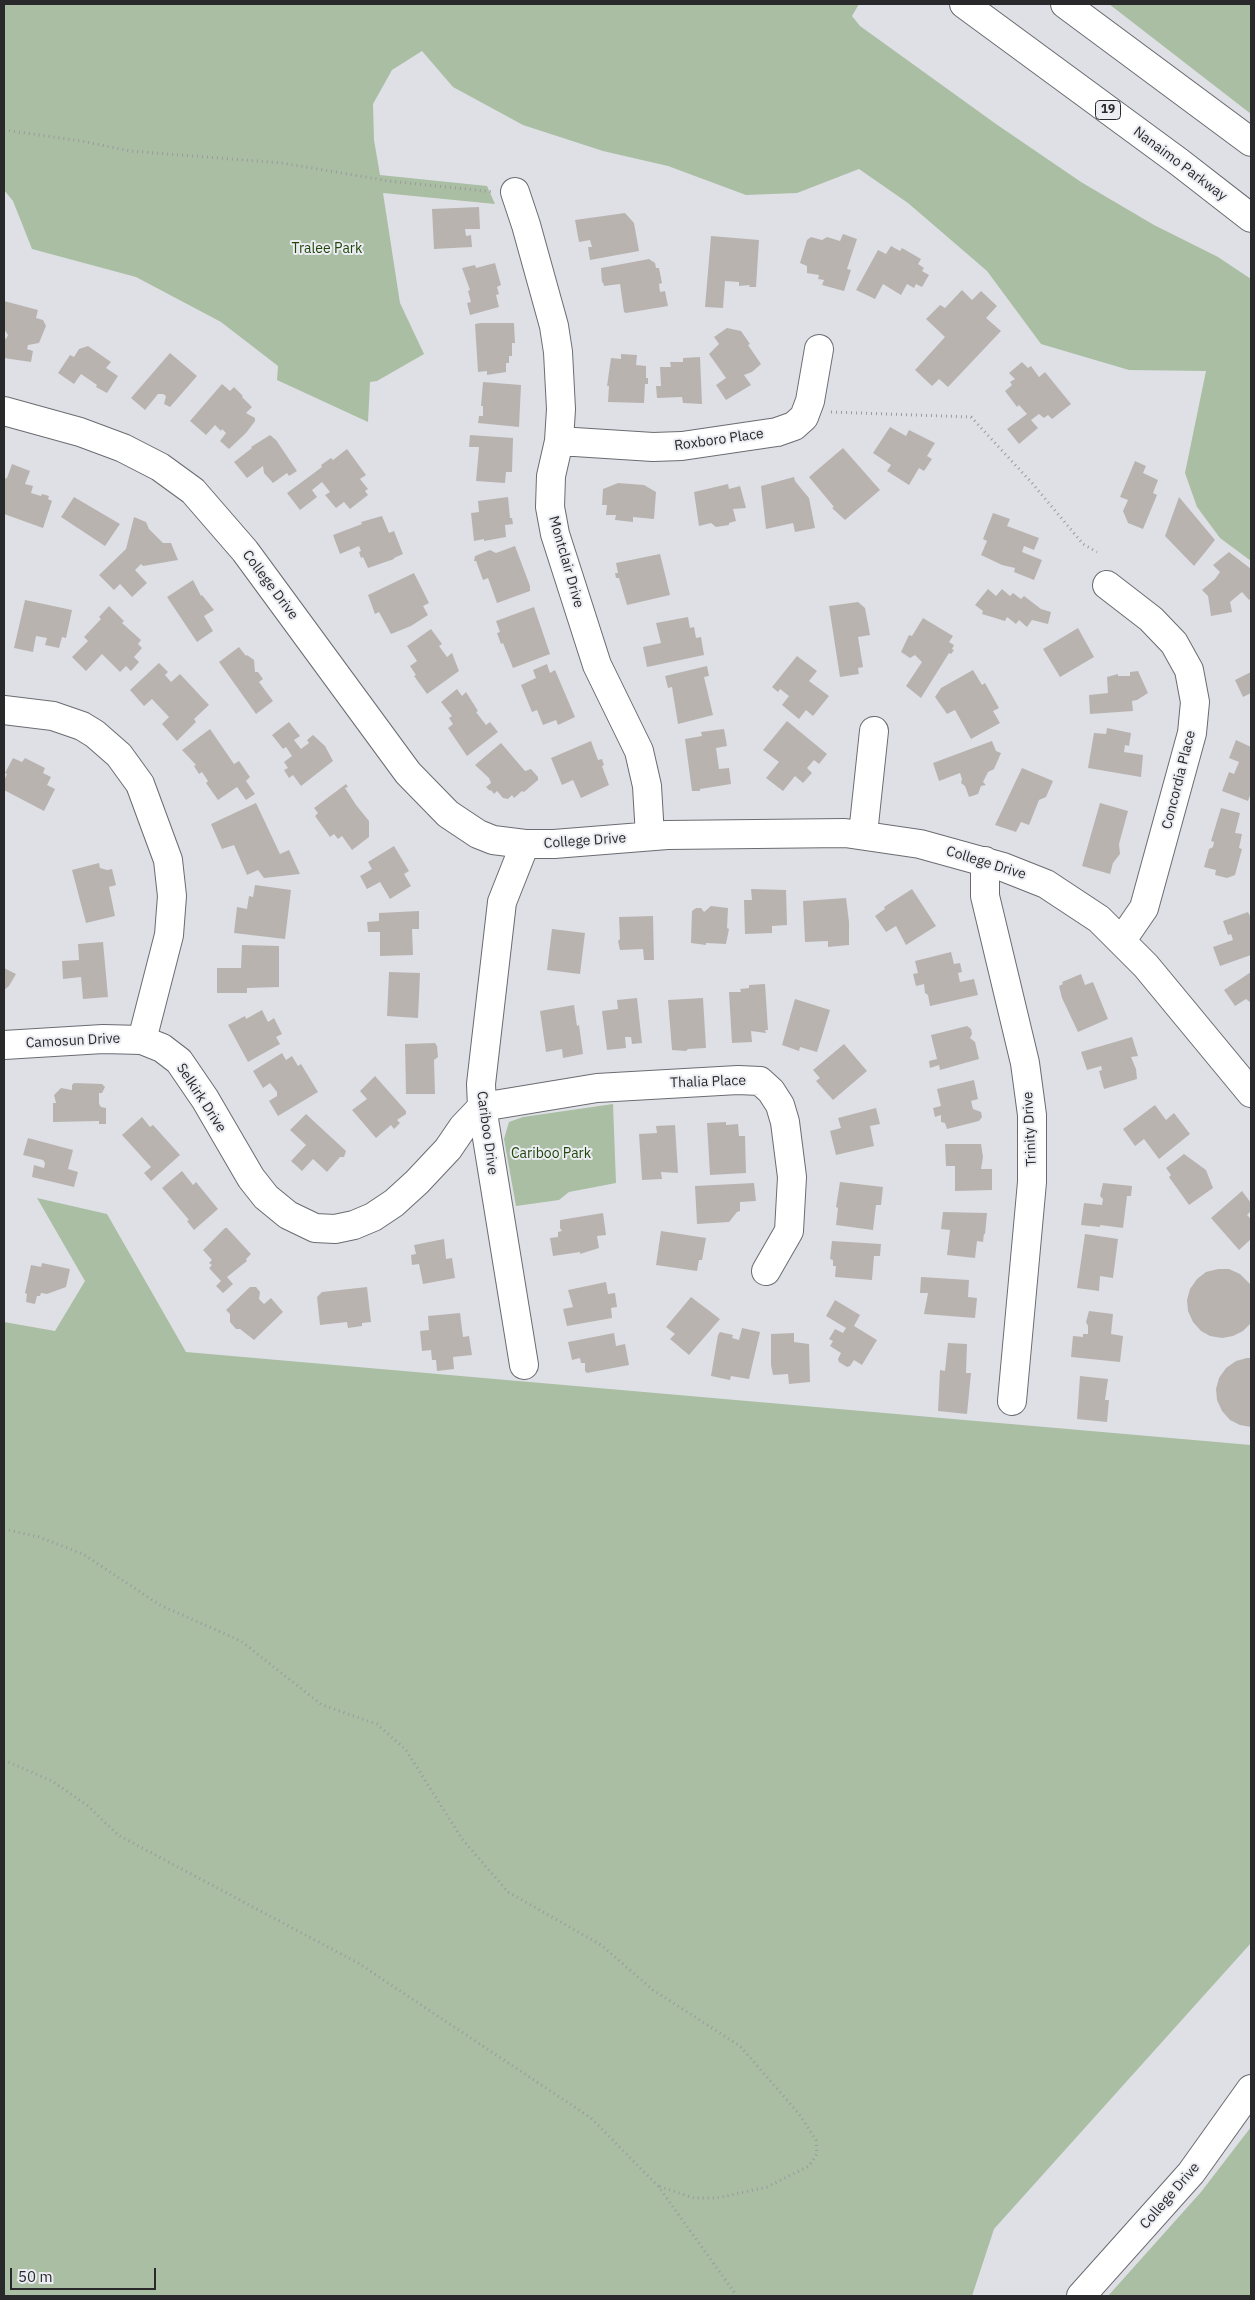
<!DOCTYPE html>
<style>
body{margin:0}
#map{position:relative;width:1255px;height:2300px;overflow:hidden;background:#dee0e6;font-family:"IBM Plex Sans",sans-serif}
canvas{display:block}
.frame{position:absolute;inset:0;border:5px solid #29292b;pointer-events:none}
.scale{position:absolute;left:10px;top:2268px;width:146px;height:22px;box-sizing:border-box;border:2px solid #29292b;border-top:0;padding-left:6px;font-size:15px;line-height:18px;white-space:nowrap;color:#29292b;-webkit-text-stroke:4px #ecedf3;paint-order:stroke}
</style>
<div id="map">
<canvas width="1255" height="2300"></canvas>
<div class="frame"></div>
<div class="scale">50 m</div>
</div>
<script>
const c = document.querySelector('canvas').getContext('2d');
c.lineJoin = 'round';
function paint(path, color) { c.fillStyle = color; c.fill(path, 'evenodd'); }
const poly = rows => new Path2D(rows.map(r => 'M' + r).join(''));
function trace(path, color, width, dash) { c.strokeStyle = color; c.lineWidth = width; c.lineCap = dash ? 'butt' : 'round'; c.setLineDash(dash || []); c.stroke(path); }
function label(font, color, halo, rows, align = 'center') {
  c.font = font + ' "IBM Plex Sans",sans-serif'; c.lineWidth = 4; c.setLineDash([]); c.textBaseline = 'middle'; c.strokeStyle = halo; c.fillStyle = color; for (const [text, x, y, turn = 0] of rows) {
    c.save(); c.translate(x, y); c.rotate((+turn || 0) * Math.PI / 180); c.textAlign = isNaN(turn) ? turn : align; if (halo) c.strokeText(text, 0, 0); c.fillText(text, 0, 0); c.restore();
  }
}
paint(poly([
 [4,4,859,4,852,16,860,26,996,124,1081,182,1154,225,1218,257,1251,279,1251,561,1220,538,1197,507,1185,473,1206,371,1129,370,1041,344,987,271,908,203,859,169,797,193,746,195,668,166,603,151,523,125,453,87,422,51,392,70,373,104,374,140,380,175,487,186,495,204,383,193,400,303,424,354,377,381,370,382,368,422,277,380,278,366,221,322,136,277,32,249,13,201,4,190],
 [1109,4,1251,4,1251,114],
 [613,1104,616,1183,569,1192,559,1200,516,1206,504,1139,509,1122,523,1117],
 [37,1198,107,1214,186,1352,1251,1445,1251,1943,994,2229,972,2296,4,2296,4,1322,55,1331,85,1281],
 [1251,2127,1251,2296,1108,2296,1201,2192]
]), '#aabea3');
paint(poly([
 [479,207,480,229,465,229,466,236,471,235,472,247,434,249,432,209],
 [625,213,634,223,639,251,590,260,588,247,592,247,590,240,579,242,575,220],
 [843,234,857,239,847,269,851,270,844,291,822,285,824,280,818,279,819,275,807,273,807,266,800,263,807,240,811,237,822,240,827,237,840,241],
 [711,236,759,240,756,287,749,287,750,285,739,286,739,282,725,281,723,308,705,307],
 [891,246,900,251,902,248,921,259,918,264,924,268,922,271,929,275,922,287,916,284,914,288,907,284,901,295,883,284,875,299,856,290,878,250,886,254],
 [649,259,655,263,656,268,659,268,662,283,659,284,660,292,665,291,668,306,626,313,624,312,620,284,604,286,603,282,602,283,601,268],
 [495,263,501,285,497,287,499,294,496,295,499,307,470,315,467,303,471,302,468,291,470,290,462,268,475,265,476,268],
 [962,290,972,300,981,291,997,306,986,318,1001,331,948,387,939,379,932,386,915,370,945,337,926,319,940,305,945,308],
 [4,301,38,310,36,318,43,320,46,326,39,343,28,345,27,349,33,351,31,362,4,358,4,338,6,339,8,335,4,329],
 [481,323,514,323,515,343,512,343,512,356,509,356,509,363,506,363,506,372,487,375,487,371,478,372,475,324],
 [727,328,741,331,750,344,748,345,761,364,752,372,744,375,751,385,726,400,716,385,726,378,709,354,719,344,714,337],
 [88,346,111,362,106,368,118,376,107,393,96,387,97,385,81,374,74,384,58,373,70,355,74,357,79,349],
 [170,353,197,376,170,407,164,404,166,396,163,394,158,394,145,410,131,398],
 [621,354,637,355,636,365,646,366,646,378,648,378,648,384,645,384,644,403,608,402,609,386,607,386,611,358,621,359],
 [700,357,702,404,683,403,682,397,657,398,656,386,661,386,660,367,671,367,670,362,683,362,683,358],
 [1022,362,1028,368,1031,366,1039,377,1045,372,1071,404,1052,419,1048,415,1044,418,1039,414,1031,420,1038,428,1019,444,1007,429,1027,414,1019,405,1017,407,1005,391,1012,385,1010,382,1015,379,1009,373],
 [483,382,521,385,519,427,478,423,479,416,483,416,483,406,481,406],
 [222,384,230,391,234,387,243,396,242,397,252,407,246,413,255,418,255,421,246,433,229,449,220,441,226,433,222,429,221,431,215,425,206,435,190,421],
 [890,427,906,436,909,430,935,443,927,456,932,459,924,471,919,468,909,485,887,471,891,465,873,453],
 [270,435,276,440,297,471,289,476,287,473,273,483,264,473,263,466,247,478,234,462,252,448,251,447],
 [470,435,513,438,512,472,506,472,505,483,476,481,479,447,469,447],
 [843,448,880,490,845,520,832,508,834,507,809,477],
 [347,449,366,475,360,479,368,489,365,491,368,495,350,509,344,502,336,508,325,495,330,492,322,482,312,490,317,497,300,510,287,493,322,467,321,465,331,458,333,460],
 [1135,461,1146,466,1143,473,1158,480,1153,493,1157,495,1143,529,1128,523,1123,511,1128,500,1120,497],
 [12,464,30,471,25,484,33,486,31,493,41,496,42,494,49,496,48,499,52,501,43,528,4,514,4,479,7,478],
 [794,477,795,481,809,498,815,528,795,532,793,523,766,529,761,486],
 [618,483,644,485,656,492,654,519,633,517,633,522,615,520,616,515,606,515,607,505,602,505,603,489],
 [728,484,729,489,740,486,746,508,733,509,736,521,729,523,729,525,716,527,711,523,699,526,694,492],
 [74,497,120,524,105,546,61,517],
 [508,497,510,518,512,518,513,524,505,525,506,537,484,541,484,539,474,541,471,513,479,512,478,501],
 [1179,497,1215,540,1194,566,1165,536],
 [993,513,1010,519,1007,526,1039,538,1034,550,1024,546,1022,552,1042,560,1034,580,1014,572,1015,568,1002,565,981,555,987,541,983,539],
 [382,516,389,533,394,531,403,554,394,558,394,559,368,568,363,557,361,558,359,552,361,551,359,546,340,554,333,535,362,524,361,522],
 [134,517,146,522,149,529,163,543,171,543,178,560,143,566,141,564,135,570,147,583,132,597,120,584,114,590,99,575,126,549],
 [515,546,530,586,530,591,497,603,488,578,483,580,476,561,474,561,475,556,490,550,496,553],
 [1229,552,1251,569,1251,598,1249,600,1242,592,1230,602,1232,612,1211,616,1208,596,1202,590,1215,579,1220,572,1213,565],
 [660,554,670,595,627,605,619,578,616,578,615,573,618,573,616,563],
 [414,573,429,603,423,606,428,615,411,626,391,634,379,612,375,614,368,595],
 [193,580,201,596,202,595,214,610,204,616,213,631,197,642,167,597],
 [988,589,996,596,1002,589,1010,596,1013,593,1021,599,1024,596,1041,609,1051,612,1048,624,1032,620,1027,627,1019,620,1016,624,1007,617,1005,621,982,614,983,611,975,605],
 [25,600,72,610,66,638,62,637,59,648,45,645,47,638,36,636,33,652,14,648],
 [858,602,865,608,870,635,858,637,863,667,858,668,859,674,840,677,829,606],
 [109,606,124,621,122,623,141,640,138,644,142,648,134,657,139,662,131,671,126,666,120,672,102,654,86,671,72,657,88,641,84,637,101,619,99,617],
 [534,607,550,654,513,668,503,643,501,644,497,633,500,632,496,621],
 [688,617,690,628,694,627,696,638,701,637,704,655,647,667,643,647,661,643,656,623],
 [923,618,953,636,949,642,954,645,952,649,954,650,951,654,949,653,921,698,906,686,922,662,915,655,910,658,901,652,909,635,912,636],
 [1078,628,1094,657,1060,677,1043,649],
 [431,629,442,644,439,646,447,657,452,653,459,671,427,694,414,676,416,675,410,666,417,661,407,646],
 [239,647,246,656,247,655,254,660,255,672,258,672,263,679,259,682,273,701,256,714,219,662],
 [797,656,817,671,809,681,829,696,813,716,806,710,799,719,782,705,789,696,780,689,778,692,772,687],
 [159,663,168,672,165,675,171,682,180,674,209,705,194,719,196,722,177,741,162,724,169,717,152,699,144,706,130,690],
 [547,664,550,673,555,670,575,717,558,725,556,720,543,725,537,710,532,712,521,685,536,678,533,670],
 [707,666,709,676,704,677,713,715,678,724,672,687,668,688,665,676],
 [973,670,982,685,985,683,999,708,993,711,1000,723,971,739,955,710,947,714,935,697,941,688],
 [1138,671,1148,693,1137,700,1132,701,1133,711,1090,714,1089,695,1108,693,1107,677,1118,674,1118,676,1130,676,1130,672],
 [1251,672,1251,693,1243,697,1235,680],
 [457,689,462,696,466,692,478,711,476,712,486,725,490,722,498,732,467,756,448,728,453,724,449,718,452,716,441,702],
 [787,721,827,754,819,764,814,760,807,768,812,773,803,783,795,776,783,791,766,778,779,762,763,750],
 [289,722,300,736,294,740,301,749,309,743,307,740,313,735,325,746,333,761,301,786,293,775,289,778,284,770,288,768,284,762,292,756,286,747,283,749,272,735],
 [1107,728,1131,733,1129,746,1125,745,1124,752,1143,755,1141,777,1088,768,1094,733,1106,734],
 [210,729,234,764,239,761,250,777,246,781,255,794,246,800,237,787,218,800,206,783,208,781,202,772,199,774,194,766,196,765,182,750],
 [724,729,727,746,716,748,719,769,729,768,731,784,700,789,700,791,692,791,685,739,702,736,701,732],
 [1236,740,1251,747,1251,793,1248,801,1222,791,1229,772,1234,774,1239,762,1229,758],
 [591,741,598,760,602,759,604,765,602,766,609,785,581,798,573,780,562,785,551,758],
 [992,741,996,751,1001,753,994,769,988,772,983,782,986,785,981,786,978,794,969,797,965,786,961,783,962,779,960,773,939,781,933,763],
 [501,743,525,771,531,769,538,777,538,780,524,792,522,791,514,798,512,795,508,799,503,798,497,791,494,794,491,790,490,791,486,787,491,783,489,778,475,765],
 [13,758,22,762,25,758,45,768,43,773,51,777,47,785,55,789,44,811,4,790,4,781,7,774,5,773],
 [1022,768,1053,781,1046,797,1039,800,1029,825,1021,822,1016,832,995,825],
 [346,784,348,787,345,788,356,805,369,821,369,837,352,850,342,836,338,839,334,834,330,837,315,816,318,813,314,808],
 [256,803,280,854,289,850,300,874,264,878,258,870,247,875,234,845,222,849,211,824],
 [1100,803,1128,811,1119,844,1120,854,1113,863,1110,874,1082,866],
 [1221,808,1240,813,1235,833,1242,834,1239,848,1242,849,1235,875,1227,878,1215,875,1216,870,1204,867,1209,849,1213,847,1214,842,1211,841],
 [394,846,409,871,404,874,411,886,390,899,380,882,367,889,360,876,372,869,368,862],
 [99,863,100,868,107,870,112,869,116,885,109,887,115,916,86,923,72,870],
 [255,885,291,890,285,939,234,933,237,907,247,909,249,896,253,897],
 [751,889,786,890,787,925,772,926,772,933,745,934,744,900,752,900],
 [912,889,936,926,906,945,896,926,886,932,875,916,885,909,884,907],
 [846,898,849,922,849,945,828,947,828,941,805,942,803,901],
 [711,906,728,908,727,928,729,929,726,944,706,943,706,945,691,943,692,911,696,908,701,908,704,912],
 [419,911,419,929,412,929,413,955,380,956,380,932,368,932,367,922,379,921,379,913],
 [1248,912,1251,918,1251,955,1220,966,1213,947,1233,940,1231,934,1228,935,1223,921],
 [653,916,654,960,644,960,643,949,620,950,618,941,620,939,619,917],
 [552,929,585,933,580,974,547,970],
 [103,942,108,997,83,999,81,977,63,979,62,961,79,960,78,944],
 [242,945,279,946,279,987,247,988,247,993,217,993,217,968,241,968],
 [951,952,954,964,960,963,962,972,958,973,960,982,974,979,978,995,930,1006,928,995,925,993,924,984,916,986,913,974,918,973,915,961],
 [4,968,16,974,9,986,4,990],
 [389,972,420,973,418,1018,387,1016],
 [1251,972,1251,1003,1246,999,1235,1006,1224,990],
 [1081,974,1085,985,1093,982,1108,1019,1078,1032,1062,998,1059,986,1063,984,1062,982],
 [765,984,768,1030,765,1030,766,1033,751,1031,752,1042,732,1043,729,992,741,992,740,989,749,988,749,985],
 [637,998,642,1043,632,1044,631,1037,625,1037,626,1048,607,1050,602,1011,618,1009,617,1000],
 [703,998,706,1048,688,1049,686,1051,672,1050,668,1000],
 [795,999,830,1010,817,1052,800,1047,799,1051,782,1045],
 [574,1005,577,1026,579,1025,583,1054,563,1058,562,1049,546,1052,540,1011],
 [262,1010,268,1022,274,1018,282,1034,276,1037,280,1044,248,1062,228,1025,245,1016,246,1019],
 [967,1026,971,1029,972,1034,970,1038,975,1042,979,1059,940,1070,939,1065,930,1068,929,1061,937,1059,931,1035],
 [1132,1037,1138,1056,1131,1057,1136,1069,1137,1079,1104,1089,1099,1071,1102,1070,1101,1066,1087,1070,1081,1052],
 [435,1043,437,1046,438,1057,434,1060,435,1094,406,1094,405,1044],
 [844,1044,867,1071,833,1100,816,1081,820,1078,813,1070],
 [282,1053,286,1060,292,1056,298,1066,301,1064,318,1092,278,1116,269,1101,277,1096,277,1092,270,1083,263,1088,253,1071],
 [375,1076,406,1111,406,1114,397,1120,400,1123,394,1129,391,1125,376,1138,352,1110,367,1099,360,1091],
 [974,1080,978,1099,971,1101,973,1109,981,1112,982,1117,979,1121,947,1129,945,1123,941,1122,941,1115,935,1117,933,1108,941,1106,937,1089],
 [74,1083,102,1084,105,1087,102,1093,99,1093,99,1104,101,1107,106,1108,106,1124,99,1124,99,1121,53,1122,53,1103,56,1103,54,1095,61,1088,72,1090,72,1085],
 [1155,1105,1166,1120,1174,1113,1190,1134,1159,1159,1144,1139,1135,1146,1123,1129],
 [876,1108,880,1124,870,1126,874,1146,836,1155,830,1131,841,1128,838,1118],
 [306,1114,346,1151,344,1157,340,1157,327,1172,313,1159,302,1171,291,1161,306,1145,290,1130],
 [142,1117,150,1127,153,1125,180,1155,151,1181,144,1173,151,1167,122,1135],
 [726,1122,726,1125,738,1124,739,1136,745,1136,746,1173,710,1175,707,1123],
 [675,1125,678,1173,661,1172,662,1179,642,1180,639,1134,657,1133,656,1126],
 [28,1138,73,1150,68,1169,78,1172,74,1187,32,1177,34,1165,44,1168,45,1163,43,1160,23,1155],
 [945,1144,981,1144,983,1157,981,1169,992,1169,992,1190,955,1191,955,1166,946,1166],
 [1184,1154,1206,1170,1213,1188,1189,1205,1169,1177,1171,1175,1166,1168],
 [182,1171,193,1185,196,1182,218,1209,194,1230,187,1221,189,1220,162,1188],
 [840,1182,883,1187,881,1205,876,1205,873,1230,836,1225,838,1208,836,1207],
 [754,1183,756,1201,740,1202,740,1211,737,1212,729,1222,697,1224,695,1186],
 [1103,1183,1132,1186,1131,1196,1127,1196,1123,1228,1100,1225,1100,1227,1081,1225,1084,1203,1102,1205,1103,1199,1100,1196],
 [1242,1191,1251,1203,1251,1211,1247,1215,1251,1219,1251,1239,1239,1250,1211,1218],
 [943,1212,987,1213,985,1234,984,1234,983,1242,977,1241,975,1258,947,1255,950,1230,941,1229],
 [603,1213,606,1235,597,1236,599,1248,580,1254,580,1252,553,1256,550,1238,558,1237,558,1232,562,1231,560,1228,560,1220],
 [225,1228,227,1228,251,1254,246,1259,247,1261,227,1277,233,1284,223,1293,216,1286,221,1281,209,1268,212,1265,209,1263,212,1260,203,1250],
 [661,1231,706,1238,702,1260,699,1260,697,1271,656,1265],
 [1085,1234,1118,1239,1113,1278,1100,1276,1099,1291,1077,1288],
 [444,1239,446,1259,452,1258,455,1278,423,1284,419,1264,412,1265,411,1255,416,1254,414,1245],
 [832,1241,881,1244,880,1256,874,1256,872,1280,835,1277,836,1266,833,1266,833,1260,830,1259],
 [42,1263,70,1269,66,1287,47,1294,41,1293,40,1296,37,1296,35,1304,26,1302,27,1294,25,1293,31,1265,41,1267],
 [1218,1269,1229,1269,1240,1274,1251,1285,1251,1323,1243,1331,1233,1336,1222,1338,1210,1336,1201,1331,1193,1322,1188,1311,1187,1300,1190,1289,1197,1279,1206,1272],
 [921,1277,969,1280,968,1297,977,1298,975,1318,924,1314,928,1293,920,1293],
 [606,1282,608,1294,615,1293,617,1307,611,1308,612,1318,567,1326,563,1309,573,1307,568,1290],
 [250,1287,256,1287,260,1292,259,1299,264,1304,271,1298,283,1312,254,1340,240,1329,236,1329,230,1322,230,1314,226,1310],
 [367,1287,371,1322,362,1323,362,1326,348,1328,347,1322,320,1325,317,1297,322,1292],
 [691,1297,720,1319,689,1355,670,1339,675,1334,666,1327],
 [835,1300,860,1315,854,1326,877,1340,862,1365,854,1360,850,1366,847,1367,839,1362,838,1359,841,1353,830,1346,833,1341,829,1339,835,1329,843,1333,846,1328,826,1316],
 [1089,1311,1113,1314,1111,1334,1123,1336,1120,1362,1071,1357,1073,1336,1083,1337,1083,1334,1088,1334,1088,1326,1086,1322],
 [460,1313,463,1337,469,1336,472,1355,453,1357,454,1369,437,1371,436,1360,432,1360,431,1350,422,1351,420,1331,429,1330,428,1316],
 [742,1328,760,1332,749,1379,731,1376,730,1380,711,1376,718,1335,720,1332,733,1335,732,1338,739,1340],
 [614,1333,616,1346,625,1344,629,1365,587,1373,585,1371,585,1363,581,1363,580,1358,572,1360,568,1342],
 [794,1333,794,1342,809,1344,810,1382,789,1384,788,1374,773,1375,771,1365,771,1334],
 [948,1343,967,1344,966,1373,971,1373,967,1414,938,1411,940,1370,945,1371],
 [1247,1358,1251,1358,1251,1427,1240,1425,1230,1420,1222,1411,1217,1400,1216,1389,1219,1378,1226,1368,1236,1361],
 [1080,1376,1108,1379,1105,1400,1109,1400,1107,1422,1077,1419]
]), '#b9b3b0');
const minor = poly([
 [515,192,526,225,554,326,558,352,561,409,559,441,551,476,550,507,555,534,597,665,639,751,647,786,650,836],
 [4,411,80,432,123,448,160,467,193,491,245,551,408,773,448,814,478,834,493,840,525,844,554,844,667,835,845,833,920,844,1003,867,1046,884,1099,919,1146,966,1251,1093],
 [559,441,653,447,682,446,777,432,794,426,804,417,810,401,819,349],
 [1107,585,1151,619,1174,643,1189,670,1195,702,1192,733,1144,908,1122,940],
 [4,710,53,716,82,726,95,734,119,755,140,784,168,860,172,896,169,935,142,1040,162,1048,179,1061,205,1099,251,1178,266,1197,288,1215,315,1228,335,1229,354,1225,373,1217,394,1203,417,1182,448,1149,463,1127,482,1107,597,1088,738,1080,760,1081,771,1091,780,1105,785,1122,792,1177,789,1231,766,1271],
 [863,834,874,731],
 [985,861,985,896,1025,1063,1032,1115,1032,1182,1012,1401],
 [4,1045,103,1039,142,1040],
 [524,1365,482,1107,481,1084,502,902,525,844],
 [1081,2296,1191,2173,1251,2089]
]);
const highway = poly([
 [964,4,1179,162,1251,218],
 [1065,4,1251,142]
]);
trace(minor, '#6a6c71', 30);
trace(highway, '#6a6c71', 30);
trace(poly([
 [4,130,81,141,130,151,282,163,389,181,494,192],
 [831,412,971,417,1032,483,1083,544,1097,552],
 [4,1529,39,1537,83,1554,160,1605,241,1641,322,1705,377,1724,406,1750,462,1839,508,1892,601,1945,653,1990,740,2046,799,2114,816,2140,817,2154,809,2166,767,2187,717,2198,694,2198,658,2186],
 [4,1760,52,1781,88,1806,118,1835,358,1963,591,2118,658,2186,737,2296]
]), '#999a9e', 3, [1, 4]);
trace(minor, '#fff', 28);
trace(highway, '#fff', 28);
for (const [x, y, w] of [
 [1108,110,25]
]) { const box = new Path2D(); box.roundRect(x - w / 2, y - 9.5, w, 19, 4); c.fillStyle = '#ecedf3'; c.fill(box); trace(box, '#29292b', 1); }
label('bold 12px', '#29292b', null, [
 ["19",1108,110]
]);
label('14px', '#29292b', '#ecedf3', [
 ["Nanaimo Parkway",1180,164,37],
 ["Roxboro Place",719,440,-8],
 ["Montclair Drive",566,562,74],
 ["College Drive",270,585,53],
 ["Concordia Place",1179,780,-76],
 ["College Drive",585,841,-4],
 ["College Drive",986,863,17],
 ["Camosun Drive",73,1041,-3],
 ["Thalia Place",708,1082,-2],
 ["Selkirk Drive",201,1098,57],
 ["Trinity Drive",1030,1129,-93],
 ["Cariboo Drive",487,1133,82],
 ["College Drive",1170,2196,-49]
]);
label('14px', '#204709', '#ecedf3', [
 ["Tralee Park",327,249],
 ["Cariboo Park",551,1154]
]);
</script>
